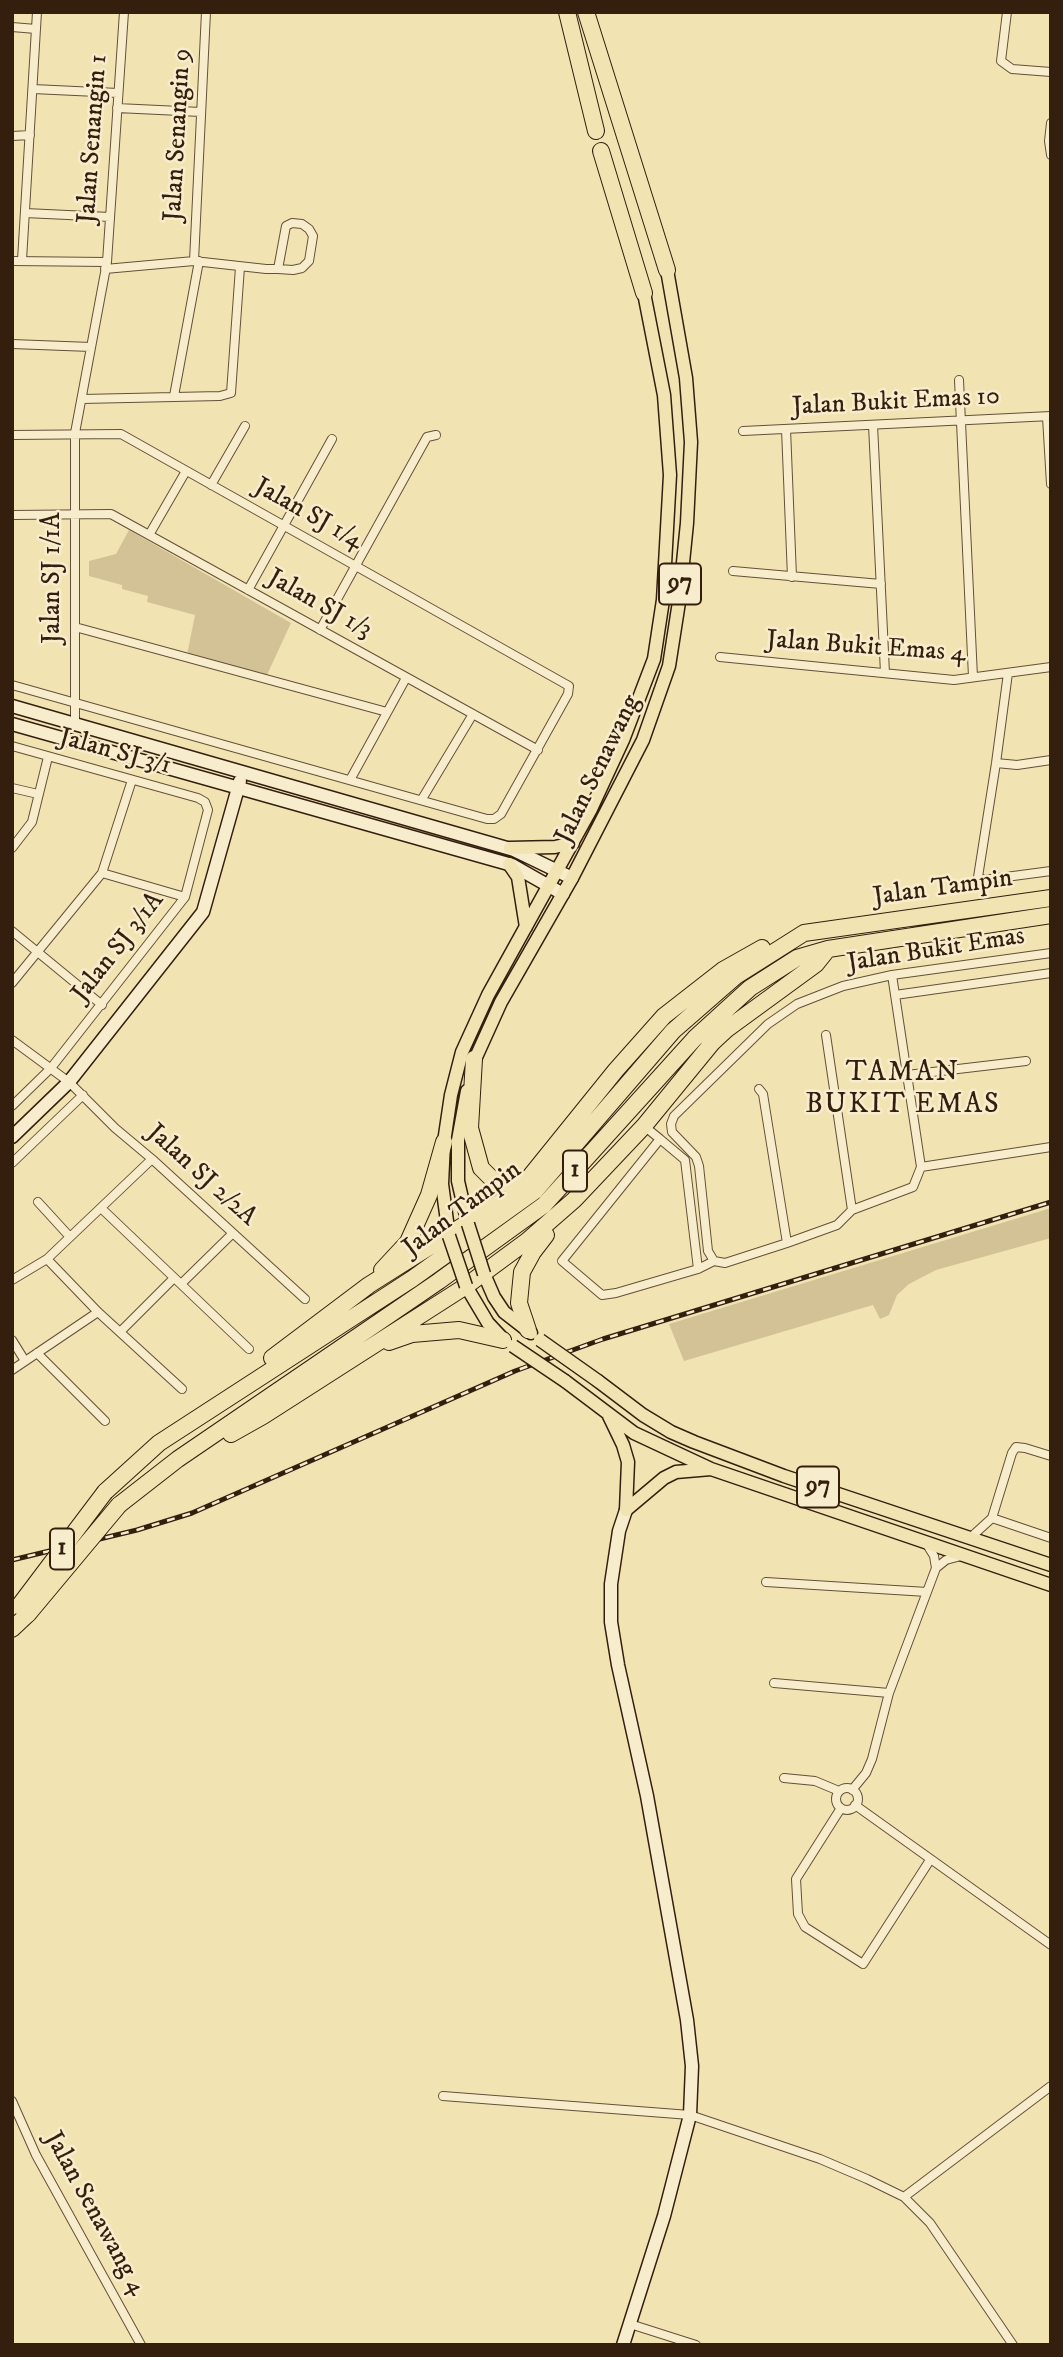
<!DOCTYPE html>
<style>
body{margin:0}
#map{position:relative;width:1063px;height:2357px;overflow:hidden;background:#f2e3b2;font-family:"IM FELL DW Pica",serif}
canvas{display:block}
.frame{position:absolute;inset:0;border:14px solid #341f0f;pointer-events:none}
</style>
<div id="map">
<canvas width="1063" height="2357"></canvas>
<div class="frame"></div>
</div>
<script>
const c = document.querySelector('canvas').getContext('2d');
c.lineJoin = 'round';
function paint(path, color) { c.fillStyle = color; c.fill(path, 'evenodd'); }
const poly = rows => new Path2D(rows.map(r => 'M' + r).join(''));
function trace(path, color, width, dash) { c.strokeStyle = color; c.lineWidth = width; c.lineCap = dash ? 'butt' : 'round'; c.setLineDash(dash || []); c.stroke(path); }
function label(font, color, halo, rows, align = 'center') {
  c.font = font + ' "IM FELL DW Pica",serif'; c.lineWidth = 5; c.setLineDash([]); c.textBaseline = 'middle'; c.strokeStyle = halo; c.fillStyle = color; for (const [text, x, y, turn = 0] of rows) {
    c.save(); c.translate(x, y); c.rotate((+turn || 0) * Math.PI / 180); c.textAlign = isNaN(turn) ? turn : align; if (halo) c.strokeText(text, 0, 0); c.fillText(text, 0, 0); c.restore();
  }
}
paint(poly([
 [129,530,291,623,266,677,187,655,195,615,147,602,148,596,122,589,122,585,89,576,89,561,116,554],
 [1051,1208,1051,1238,936,1270,909,1284,897,1295,889,1315,880,1319,873,1305,684,1361,669,1324]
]), '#d2c296');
const street = poly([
 [1007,12,1001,61,1012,69,1051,72],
 [12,27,36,29],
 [33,89,118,93],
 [117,108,201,112],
 [1051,123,1049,141,1051,155],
 [12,136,30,135],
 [25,213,110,217],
 [22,260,37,12],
 [12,261,107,262],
 [194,261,206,12],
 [105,269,194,261,266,269,278,269,293,270,302,268,309,261,313,236,309,229,302,224,292,223,286,226,278,269],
 [12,344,91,347],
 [959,380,973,677],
 [174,396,199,261],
 [82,399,220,396,231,393,240,267],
 [1047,417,1051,484],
 [873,425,885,673],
 [786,429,792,577],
 [743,431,1051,416],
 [12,435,121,434,569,686,568,694,501,814,494,819,487,819,12,685],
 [211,485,245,426],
 [12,515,111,514,538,750],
 [149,535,186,471],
 [733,571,881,584],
 [248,590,332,439],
 [75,627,387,712],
 [320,630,427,437,436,435],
 [720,657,954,680,1051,667],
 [1008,673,996,763,978,877,983,880,1051,871],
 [75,723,75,433,107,262,124,12],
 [12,746,198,798,205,802,208,810,185,897,51,1068,12,1106],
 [996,763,1017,765,1051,760],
 [350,780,406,678],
 [12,788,38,794],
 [422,799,473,714],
 [12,848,32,822,48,757],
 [102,873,185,897],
 [12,931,102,1005],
 [12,983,102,873,132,780],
 [895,995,1051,973],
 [826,1035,852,1210],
 [12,1040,69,1082,115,1128,152,1159,305,1299],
 [907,1075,1026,1061],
 [759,1089,763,1094,787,1243],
 [644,1126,660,1139,562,1261,602,1295,616,1293,698,1269,714,1261,725,1263,787,1243,837,1225,852,1210,913,1187,921,1167,892,975],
 [660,1139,685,1160,698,1269],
 [12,1163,83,1095],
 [921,1167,1051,1147],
 [38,1202,70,1237],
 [101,1208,249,1349],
 [47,1259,98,1312,182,1389],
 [714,1261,708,1251,699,1166,696,1157,672,1132,671,1124,674,1116,768,1024,797,1004,843,986,892,975,1051,953],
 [12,1280,47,1259,152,1159],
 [181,1284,233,1233],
 [120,1332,174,1278],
 [12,1340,25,1361],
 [37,1353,105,1421],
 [12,1370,98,1312],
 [992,1518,1051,1538],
 [970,1538,992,1518,1012,1453,1016,1447,1025,1448,1051,1456],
 [936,1568,946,1560,961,1556],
 [766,1582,927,1592],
 [774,1683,889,1693],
 [784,1778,815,1781,839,1791],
 '836 1799a11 11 0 1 1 22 0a11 11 0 1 1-22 0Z',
 [852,1790,866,1773,872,1759,889,1693,936,1568,934,1556,926,1543],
 [855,1805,1051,1945],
 [841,1808,796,1879,798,1914,805,1927,863,1964,930,1860],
 [443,2096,690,2115,820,2159,867,2179,904,2197,930,2223,1013,2345],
 [12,2101,36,2155,141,2345],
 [904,2197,1051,2086],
 [630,2324,696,2345]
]);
const secondary = poly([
 [12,706,514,850,572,878],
 [12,724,512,865,563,894],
 [12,1137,69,1082,203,912,240,781],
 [623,2345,664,2216,690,2115,692,2066,687,2020,647,1796,618,1665,611,1622,611,1584,619,1531,626,1510]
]);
const primary = poly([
 [510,848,555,847,573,843],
 [509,864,518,877,526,927],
 [472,1066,501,1002,572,878,643,740,669,666,679,602,687,523,691,442,686,378,667,270],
 [467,1091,458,1140,458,1181,468,1224],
 [449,1236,442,1184,444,1142,451,1095,462,1052,488,995,591,809,623,740,654,659,663,600,670,475,664,395,644,293],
 [484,1274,494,1297,504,1312,531,1333],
 [466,1286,488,1323,504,1340],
 [565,1381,634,1433,711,1469,1051,1585],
 [598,1381,643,1415,671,1432,694,1442,784,1476,1051,1565],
 [609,1416,623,1445,628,1462,626,1510],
 [626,1510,664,1478,676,1472,711,1469]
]);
const highway = poly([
 [567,12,596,131],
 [586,12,667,270],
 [601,151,644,293],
 [474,1059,470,1128,481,1168,493,1180,502,1183,524,1184],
 [382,1270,408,1242,429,1195,444,1142],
 [528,1330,519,1303,522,1272,533,1252,546,1235],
 [389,1342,412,1334,459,1330,503,1340],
 [272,1358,369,1285,513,1194,524,1184,616,1070,664,1016,723,970,762,948],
 [231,1434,263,1416,466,1286,527,1241,574,1200,644,1126,712,1043,727,1029,816,964,828,949],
 [105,1492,159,1443,412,1279,535,1191,673,1031,736,976,804,933,1051,898],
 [119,1505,178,1459,439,1281,544,1205,695,1038,750,988,797,958,828,949,1051,915],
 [12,1629,28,1614]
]);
trace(street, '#645038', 10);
trace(secondary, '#341f0f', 15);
trace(primary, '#341f0f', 15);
trace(highway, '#341f0f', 18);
trace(street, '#f7edcd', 8);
trace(secondary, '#f7edcd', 12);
trace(primary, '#f2e3b2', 12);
trace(highway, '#f2e3b2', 16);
const rail = poly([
 [12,1560,137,1530,192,1513,515,1371,603,1339,1051,1202]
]);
trace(rail, '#341f0f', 5);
trace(rail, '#f7edcd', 2.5, [8]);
const primaryBridge = poly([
 [468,1224,484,1274],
 [449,1236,466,1286],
 [540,1340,598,1381],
 [513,1346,565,1381]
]);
const highwayBridge = poly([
 [19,1606,105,1492],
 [28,1614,119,1505]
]);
trace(primaryBridge, '#341f0f', 15, []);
trace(highwayBridge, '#341f0f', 18, []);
trace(primaryBridge, '#f2e3b2', 12);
trace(highwayBridge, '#f2e3b2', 16);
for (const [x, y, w] of [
 [680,584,42],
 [575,1171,24],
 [818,1487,42],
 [62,1549,24]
]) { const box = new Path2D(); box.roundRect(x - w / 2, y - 20.5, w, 41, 5); c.fillStyle = '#f7edcd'; c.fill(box); trace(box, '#341f0f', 2); }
label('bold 24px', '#341f0f', null, [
 ["97",680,584],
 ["1",575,1171],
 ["97",818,1487],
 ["1",62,1549]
]);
label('26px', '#341f0f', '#f7edcd', [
 ["Jalan Senangin 9",179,135,-87],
 ["Jalan Senangin 1",94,139,-86],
 ["Jalan Bukit Emas 10",896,403,-3],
 ["Jalan SJ 1/4",308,515,29],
 ["Jalan SJ 1/1A",54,578,-90],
 ["Jalan SJ 1/3",319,605,29],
 ["Jalan Bukit Emas 4",866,648,4],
 ["Jalan SJ 3/1",115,753,15],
 ["Jalan Senawang",599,770,-64],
 ["Jalan Tampin",943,889,-8],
 ["Jalan SJ 3/1A",119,948,-52],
 ["Jalan Bukit Emas",936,951,-9],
 ["Jalan SJ 2/2A",201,1176,42],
 ["Jalan Tampin",463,1210,-37],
 ["Jalan Senawang 4",94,2214,61]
]);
c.letterSpacing = '2px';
label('28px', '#341f0f', '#f7edcd', [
 ["TAMAN",903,1074],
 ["BUKIT EMAS",903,1106]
]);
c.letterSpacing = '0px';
</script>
